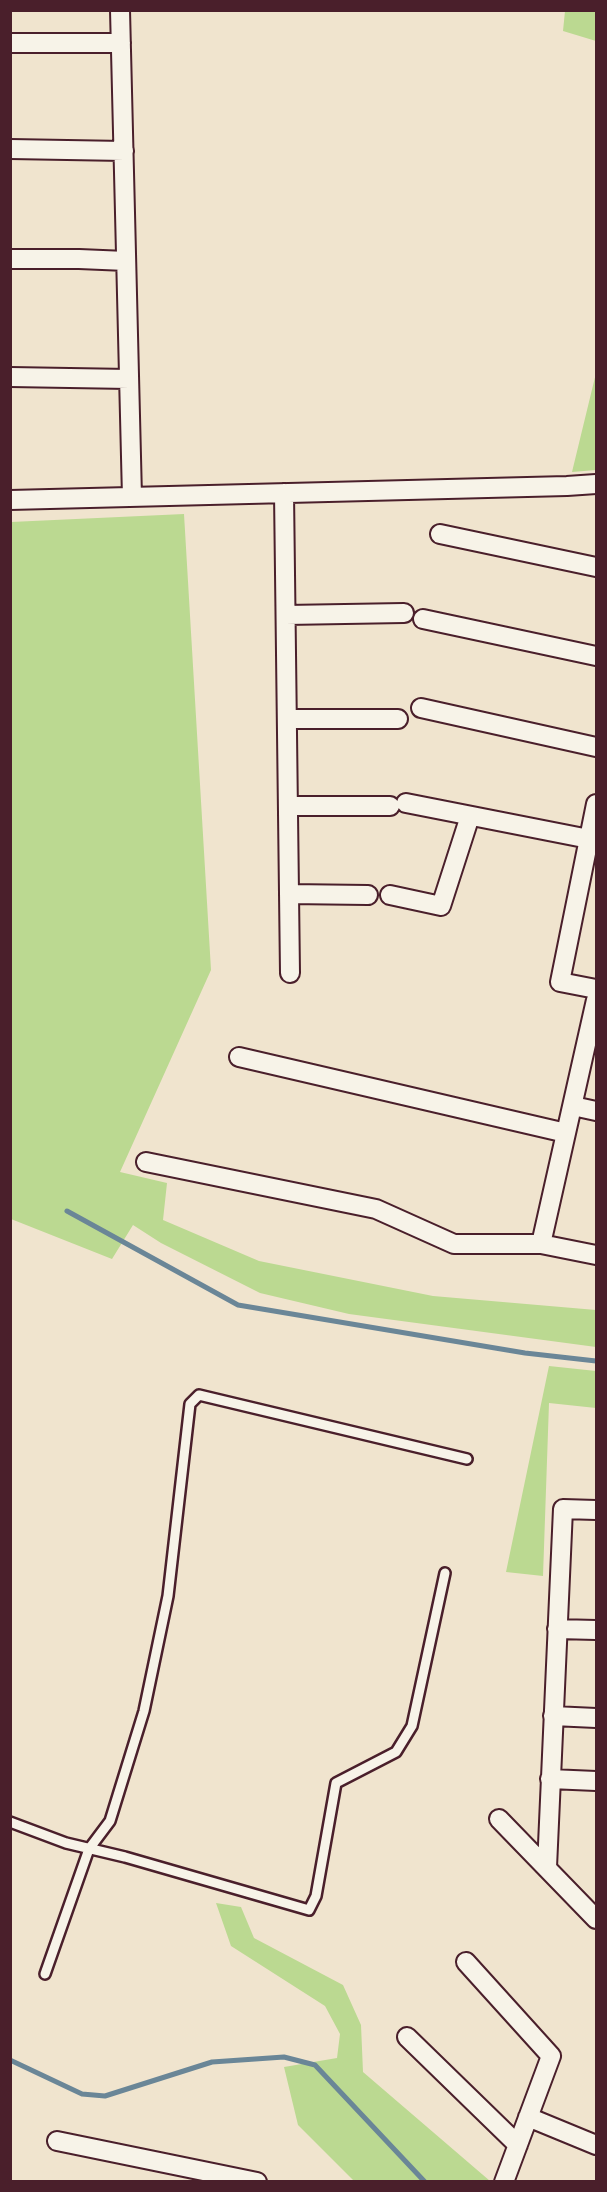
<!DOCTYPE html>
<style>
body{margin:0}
#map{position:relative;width:607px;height:2192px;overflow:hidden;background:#f0e4ce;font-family:Kalam,sans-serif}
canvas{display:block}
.frame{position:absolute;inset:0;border:12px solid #4a1f2b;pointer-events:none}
</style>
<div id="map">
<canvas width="607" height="2192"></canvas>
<div class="frame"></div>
</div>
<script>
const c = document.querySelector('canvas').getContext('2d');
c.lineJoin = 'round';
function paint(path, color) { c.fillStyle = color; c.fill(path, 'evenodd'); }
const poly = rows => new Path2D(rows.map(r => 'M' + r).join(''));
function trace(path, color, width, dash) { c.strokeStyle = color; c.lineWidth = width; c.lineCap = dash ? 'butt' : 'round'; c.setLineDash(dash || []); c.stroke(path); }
paint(poly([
 [565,11,596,11,596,41,563,31],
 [596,373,596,470,572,472],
 [184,514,211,970,120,1172,167,1183,163,1220,259,1261,433,1296,596,1310,596,1347,349,1314,260,1293,161,1243,133,1225,112,1259,11,1219,11,522],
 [549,1366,596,1371,596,1408,549,1403,543,1576,506,1572],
 [216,1903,241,1907,254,1938,343,1985,361,2025,363,2072,490,2181,354,2181,298,2125,284,2067,337,2058,340,2034,325,2006,231,1946]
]), '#bbd991');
trace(poly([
 [67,1211,238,1305,525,1353,596,1361],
 [10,2060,82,2094,105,2096,212,2062,284,2057,315,2065,425,2182]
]), '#6a8697', 5);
const service = poly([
 [10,1822,66,1843,125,1857,309,1910,316,1896,336,1783,396,1752,412,1726,445,1573],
 [45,1974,89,1849,110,1821,144,1711,168,1596,190,1404,199,1395,467,1459]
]);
const minor = poly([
 [120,10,132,497],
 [10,43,121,43],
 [10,149,124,151],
 [10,259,79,259,126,261],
 [10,377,129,379],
 [284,493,290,973],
 [10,500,567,486,596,484],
 [440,534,596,567],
 [286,615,404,613],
 [423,619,596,656],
 [421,708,596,747],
 [287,719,398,719],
 [406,803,589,839],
 [596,804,560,982,596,989],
 [288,806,390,806],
 [289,894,368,895],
 [390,895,441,906,470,816],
 [239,1057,566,1133],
 [573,1106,596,1111],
 [146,1162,376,1209,454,1244,541,1244,596,1255],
 [541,1244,596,1000],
 [557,1629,596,1630],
 [553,1716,596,1718],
 [550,1779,596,1781],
 [499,1819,596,1919],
 [547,1867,563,1509,596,1510],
 [466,1962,551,2056,504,2182],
 [407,2037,518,2145],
 [528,2117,596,2145],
 [57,2141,257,2182]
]);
trace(service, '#4a1f2b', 14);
trace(minor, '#4a1f2b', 22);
trace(service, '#f7f3e8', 9);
trace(minor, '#f7f3e8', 18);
</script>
